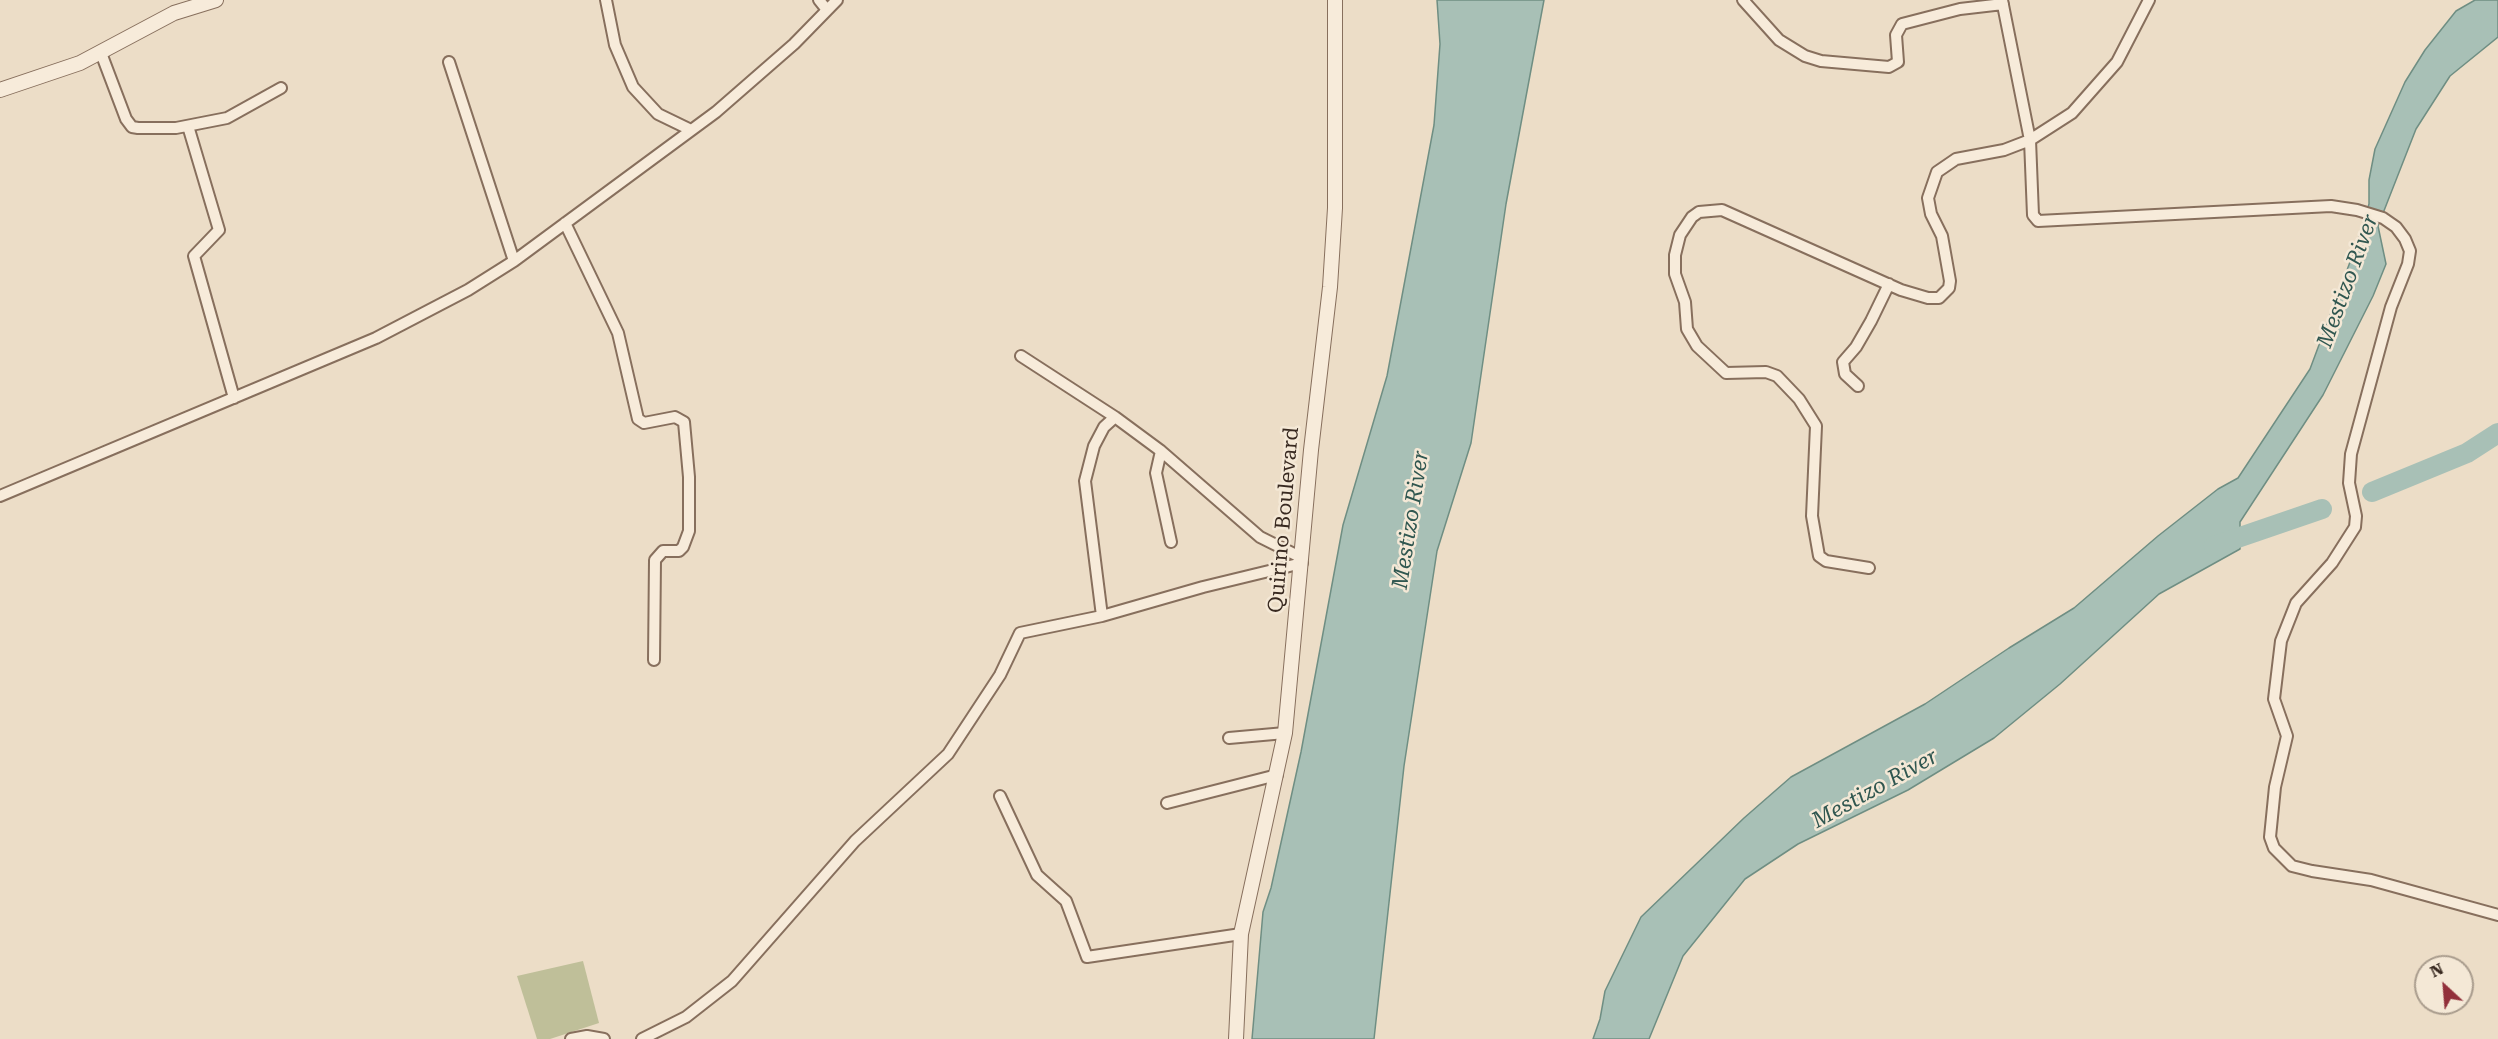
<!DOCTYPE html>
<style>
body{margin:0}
#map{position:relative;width:2498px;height:1039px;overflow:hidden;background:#ecddc7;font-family:"Roboto Serif",serif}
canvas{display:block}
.north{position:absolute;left:2414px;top:955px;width:60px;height:60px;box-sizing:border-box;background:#f4e8d6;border:2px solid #a99c8d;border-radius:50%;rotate:334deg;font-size:16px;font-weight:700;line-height:24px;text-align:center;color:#382920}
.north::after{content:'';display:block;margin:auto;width:21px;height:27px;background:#92303b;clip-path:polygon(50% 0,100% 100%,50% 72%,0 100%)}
</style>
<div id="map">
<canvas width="2498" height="1039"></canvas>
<div class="north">N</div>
</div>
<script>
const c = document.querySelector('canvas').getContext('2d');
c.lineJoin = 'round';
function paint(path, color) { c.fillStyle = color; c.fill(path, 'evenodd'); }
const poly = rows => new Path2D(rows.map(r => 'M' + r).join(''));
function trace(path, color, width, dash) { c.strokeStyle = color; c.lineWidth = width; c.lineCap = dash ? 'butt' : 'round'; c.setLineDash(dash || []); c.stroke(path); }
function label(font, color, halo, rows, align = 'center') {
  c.font = font + ' "Roboto Serif",serif'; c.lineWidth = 5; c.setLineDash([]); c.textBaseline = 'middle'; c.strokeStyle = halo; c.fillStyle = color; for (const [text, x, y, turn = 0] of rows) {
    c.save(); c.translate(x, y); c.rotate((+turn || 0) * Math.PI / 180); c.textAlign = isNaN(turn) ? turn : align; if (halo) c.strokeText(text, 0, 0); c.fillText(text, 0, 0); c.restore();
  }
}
paint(poly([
 [583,961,599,1023,550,1039,537,1039,517,976]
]), '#bfbf99');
const water = poly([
 [1437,0,1544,0,1506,204,1471,443,1437,551,1404,766,1374,1039,1252,1039,1263,912,1271,888,1301,752,1343,525,1387,376,1434,125,1440,44,1437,0],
 [2475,0,2498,0,2498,37,2450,76,2416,129,2378,226,2386,264,2373,296,2323,395,2240,522,2240,549,2159,594,2060,684,1994,738,1908,790,1798,844,1745,879,1683,956,1649,1039,1593,1039,1600,1019,1605,991,1641,917,1744,818,1791,777,1925,704,2009,648,2074,608,2158,536,2218,489,2238,478,2310,369,2359,238,2369,204,2369,180,2375,149,2405,82,2425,50,2456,11,2475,0]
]);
paint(water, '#a8c0b6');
trace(water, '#6f8e83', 1.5);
trace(poly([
 [2372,492,2467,453,2498,433],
 [2214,546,2322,509]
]), '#a8c0b6', 20);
const minor = poly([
 [606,0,615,45,633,87,658,114,691,130],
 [819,0,827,10],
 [1743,0,1779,40,1805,56,1821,61,1889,67,1898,62,1896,35,1902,24,1960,9,2003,4],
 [2002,0,2030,140,2033,215,2038,221,2331,206,2357,210,2383,218,2396,227,2405,239,2410,251,2408,264,2391,307,2351,454,2349,483,2356,516,2355,527,2332,563,2296,603,2281,641,2274,699,2287,736,2275,787,2270,837,2274,848,2292,866,2312,871,2371,880,2498,915],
 [101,53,126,119,132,127,138,128,176,128,227,118,281,88],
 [449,62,514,261],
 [188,126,219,230,194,256,234,398],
 [565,223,618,333,638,419,644,423,675,417,684,422,689,477,689,531,683,547,679,551,663,551,655,560,654,660],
 [1021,356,1115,417,1161,451,1260,537,1302,558],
 [1858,386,1845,374,1843,362,1856,347,1871,321,1889,284],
 [1161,451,1156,473,1171,542],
 [0,496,376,338,468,290,514,261,716,112,794,44,837,0],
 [1869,568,1826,561,1819,556,1812,516,1816,426,1799,399,1777,376,1766,372,1726,373,1697,346,1687,329,1685,302,1675,274,1675,255,1680,235,1692,217,1699,212,1722,210,1901,290,1928,298,1939,298,1949,288,1950,281,1942,236,1931,214,1928,198,1937,172,1956,159,2004,150,2030,140,2072,113,2117,62,2149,0],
 [1102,616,1085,481,1094,446,1104,427,1115,417],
 [1229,738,1285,733],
 [1000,796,1037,875,1066,901,1087,957,1241,934],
 [1167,803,1277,775],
 [571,1039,587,1036,604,1039],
 [642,1039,686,1017,732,981,855,841,948,754,1000,675,1020,633,1102,616,1203,587,1302,563]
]);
const tertiary = poly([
 [0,90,80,63,174,13,216,0],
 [1236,1039,1241,934,1285,733,1311,450,1330,287,1335,208,1335,0]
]);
trace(minor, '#876f5d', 14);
trace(tertiary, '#876f5d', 16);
trace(minor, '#f7ebda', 10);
trace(tertiary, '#f7ebda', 14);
label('21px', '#382920', '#f4e8d6', [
 ["Quirino Boulevard",1284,520,-85]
]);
label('italic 22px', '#305750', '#f4e8d6', [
 ["Mestizo River",2348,281,-70],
 ["Mestizo River",1411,520,-81],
 ["Mestizo River",1875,789,-29]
]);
</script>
